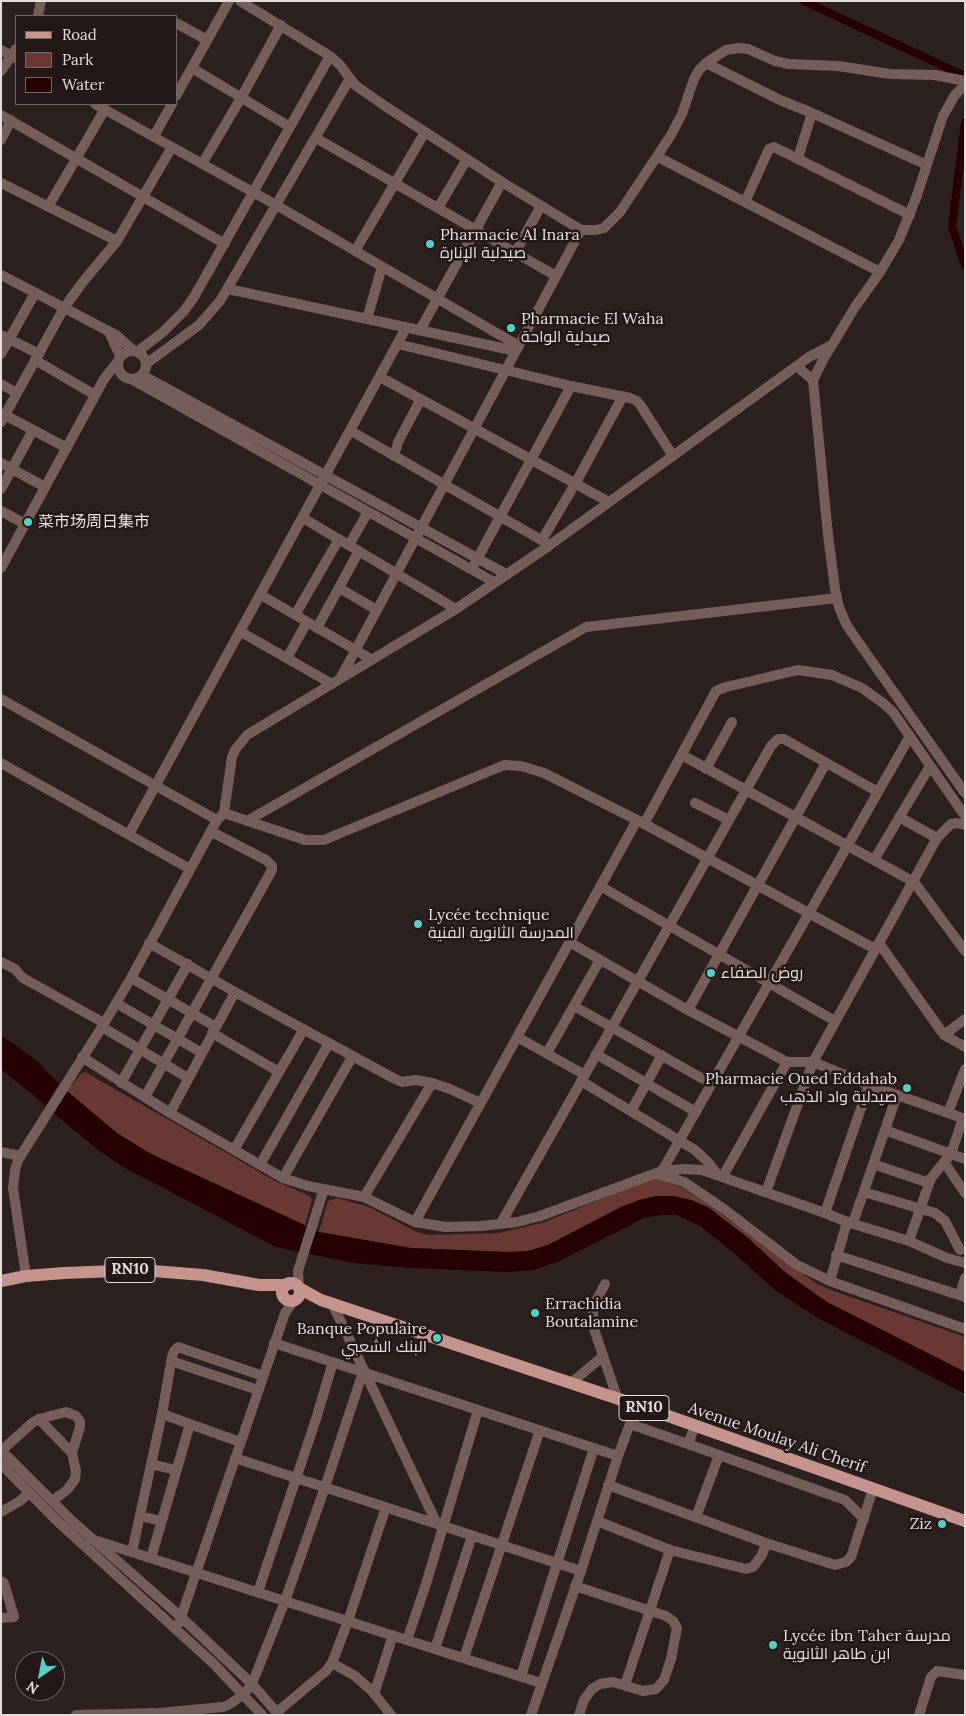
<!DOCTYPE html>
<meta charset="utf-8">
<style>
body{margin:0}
#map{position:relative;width:966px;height:1716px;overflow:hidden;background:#2d2120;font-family:Lora,serif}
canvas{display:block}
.frame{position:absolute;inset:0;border:2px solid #e5dddc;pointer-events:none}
.legend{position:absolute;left:15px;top:15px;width:162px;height:90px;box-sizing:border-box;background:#231817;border:1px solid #716766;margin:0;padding:6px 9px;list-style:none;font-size:15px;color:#e5dddc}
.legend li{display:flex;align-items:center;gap:10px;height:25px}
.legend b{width:25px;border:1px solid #716766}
.north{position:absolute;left:15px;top:1651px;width:50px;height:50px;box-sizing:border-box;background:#231817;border:1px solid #716766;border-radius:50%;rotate:213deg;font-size:14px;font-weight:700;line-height:20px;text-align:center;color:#e5dddc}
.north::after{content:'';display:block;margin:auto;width:18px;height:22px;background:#55cec5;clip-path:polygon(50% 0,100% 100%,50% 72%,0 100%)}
</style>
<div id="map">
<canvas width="966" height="1716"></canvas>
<div class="frame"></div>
<ul class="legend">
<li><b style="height:6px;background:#c5948d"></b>Road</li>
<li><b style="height:14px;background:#683832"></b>Park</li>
<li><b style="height:14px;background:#260000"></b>Water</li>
</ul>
<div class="north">N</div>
</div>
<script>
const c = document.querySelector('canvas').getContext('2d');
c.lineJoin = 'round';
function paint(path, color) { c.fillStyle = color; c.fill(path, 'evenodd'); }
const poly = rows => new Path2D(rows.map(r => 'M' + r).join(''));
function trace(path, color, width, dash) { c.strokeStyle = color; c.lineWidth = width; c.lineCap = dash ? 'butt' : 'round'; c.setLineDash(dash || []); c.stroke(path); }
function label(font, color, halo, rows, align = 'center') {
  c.font = font + ' Lora,Cairo,"Noto Sans SC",serif'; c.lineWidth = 5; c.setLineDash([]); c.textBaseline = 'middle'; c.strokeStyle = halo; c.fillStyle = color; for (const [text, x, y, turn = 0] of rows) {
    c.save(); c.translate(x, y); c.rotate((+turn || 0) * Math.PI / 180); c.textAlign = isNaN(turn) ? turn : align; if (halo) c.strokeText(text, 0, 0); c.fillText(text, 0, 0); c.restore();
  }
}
paint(poly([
 [85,1072,277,1182,310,1196,312,1200,305,1225,151,1154,117,1133,67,1091,81,1074],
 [650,1179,660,1179,679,1186,709,1205,814,1282,828,1289,965,1337,965,1372,827,1302,786,1273,747,1237,708,1208,656,1196,622,1206,548,1245,528,1251,507,1252,411,1248,319,1232,328,1201,337,1198,369,1207,417,1232,428,1235,499,1233,545,1222]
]), '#683832');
paint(poly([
 [1,1035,35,1059,59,1084,46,1106,1,1069],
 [67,1091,117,1133,151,1154,319,1232,411,1248,507,1252,528,1251,548,1245,622,1207,639,1200,656,1196,674,1196,691,1200,708,1207,747,1237,786,1273,827,1302,965,1372,965,1394,816,1317,775,1290,734,1253,700,1226,677,1215,661,1215,644,1218,557,1262,533,1270,509,1272,409,1268,353,1263,276,1247,123,1167,101,1152,53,1113]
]), '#260000');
trace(poly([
 [804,1,965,76],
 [965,122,952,227,965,265]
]), '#260000', 8);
trace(poly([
 [240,1,330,56,340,65,355,85,385,106,502,182,581,230,596,230,604,228,620,212,671,135,682,114,694,79,699,70,706,63,726,50,739,48,748,49,775,61,789,64,838,66,890,74,935,75,965,81],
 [38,16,41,1],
 [176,23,207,40],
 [1,50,16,58],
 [706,63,780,100,812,113],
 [192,68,290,127],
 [1,71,16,49],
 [965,85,955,95,943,116,916,198,899,240,880,272,855,307,823,360,813,380,828,535,835,589,839,607,846,624,859,643,965,793],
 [176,96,229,1],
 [95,104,276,205,519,346],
 [1,115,225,244],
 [154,136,172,104],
 [316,138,556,276],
 [1,140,11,120],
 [658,157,880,272],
 [798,158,812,113,927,165],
 [202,164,241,98,281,25],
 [1,183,117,241,172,147],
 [745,202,769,149,774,147,910,215],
 [48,207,105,109],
 [438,208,467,159],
 [355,251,425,132],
 [515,253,541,206],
 [1,275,116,335,134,351],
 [228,289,516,351],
 [367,319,382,267],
 [420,330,502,182],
 [109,332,120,356],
 [1,335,39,354],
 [398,344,571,386,630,398,637,401,641,406,673,456],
 '118 365a14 14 0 1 1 28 0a14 14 0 1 1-28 0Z',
 [137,352,163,332,184,311,194,297,330,56],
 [1,354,35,293],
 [35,360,95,395],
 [146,364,199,325,220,301,349,80],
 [799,366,802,371,813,380],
 [142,375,506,574],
 [380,377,609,502],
 [131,379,494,582],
 [1,384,17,393],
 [5,415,67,448],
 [1,422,64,308,82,283,117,241],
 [351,431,550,545],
 [394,456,398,442,421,399],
 [1,463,45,487],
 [1,489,33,430],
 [1,511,25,524],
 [303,518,456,609],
 [542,540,575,484,623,396],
 [349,545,368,512],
 [475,563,571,386],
 [1,568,104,379,118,361],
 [339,588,377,610],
 [261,595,371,659],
 [295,615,339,539],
 [317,628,359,551],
 [241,632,332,684],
 [287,658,307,622],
 [341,677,581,230],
 [1,699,217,820],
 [682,755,914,882,965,951],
 [1,763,190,869],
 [706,769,732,722],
 [695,803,729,820],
 [224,813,305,840,324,840,497,768,505,765,521,766,544,773,637,820,875,949],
 [899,817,937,838],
 [247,821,586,627,837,598],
 [644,824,716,691,726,687,798,670,832,675,862,688,883,703,893,712,965,816],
 [129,834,406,328],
 [874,860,930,766],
 [600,886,835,1021],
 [569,942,688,1010,787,1062,813,1062,869,1085,965,1119],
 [149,943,235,992,395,1079,402,1082,416,1080,432,1083,450,1089,480,1103],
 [879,943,944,1035,965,1047],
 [1,962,15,969,23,978,104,1023],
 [131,978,216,1027],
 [116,1003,202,1053],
 [574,1006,712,1084],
 [688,1010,826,763],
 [102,1027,188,1078],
 [212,1033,279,1072],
 [944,1035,965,1019],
 [517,1037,585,1075],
 [547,1053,600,960],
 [596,1054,696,1112],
 [82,1057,170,1113,283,1178,308,1186,364,1197,415,1222,446,1227,481,1226,517,1222,540,1216,662,1171,684,1169,702,1170,825,1213,847,1222,909,1241,947,1258,965,1263],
 [581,1081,695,1150,707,1161,717,1174],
 [121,1083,188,964],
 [145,1097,272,870,272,866,266,860,212,832],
 [631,1111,662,1055],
 [170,1113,235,992],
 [948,1113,965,1069],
 [885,1130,965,1159],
 [234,1150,304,1029],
 [1,1152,21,1156],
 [944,1162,965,1193],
 [873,1164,929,1183],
 [260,1165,329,1043],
 [662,1171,910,736],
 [657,1174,684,1182,724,1209,797,1265,830,1281,965,1329],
 [723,1176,787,1062],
 [283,1178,352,1057],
 [766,1192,813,1062,937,838,951,824,957,823,965,825],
 [864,1192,935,1213,945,1221,960,1250],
 [364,1197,432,1083],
 [825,1213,869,1085],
 [415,1222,637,820],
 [501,1223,771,746,778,739,784,739,878,792],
 [853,1223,897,1095],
 [909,1241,931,1178,951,1154,963,1118],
 [836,1255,965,1297],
 [26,1276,13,1188,15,1170,18,1160,102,1027,131,978,217,820,224,813,232,757,235,750,247,735,456,609,550,545,809,357,832,345],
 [830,1281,847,1222],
 [605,1284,595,1303,593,1313,594,1329,618,1400],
 [299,1287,298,1271,324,1189],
 [960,1295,965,1278],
 [332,1303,437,1524],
 [274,1343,618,1456],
 [171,1361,258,1390],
 [571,1383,602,1357],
 [162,1414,172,1357,174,1351,178,1347,263,1376],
 [39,1419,66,1412,76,1416,80,1421,80,1427,72,1453],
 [630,1424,688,1444,695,1426],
 [688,1444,845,1500,864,1519],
 [1,1450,72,1521,181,1617,252,1684,279,1715],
 [1,1451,32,1423,39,1419,72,1453,76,1471,75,1479,67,1490,52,1501],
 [235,1458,581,1571],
 [1,1464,56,1520,214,1664,262,1715],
 [151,1464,175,1470],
 [608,1485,766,1543,835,1565,846,1562,851,1557,873,1489],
 [1,1512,20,1501,29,1493],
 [140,1516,161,1521],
 [696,1517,719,1455],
 [597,1521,670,1550,746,1569,753,1567,762,1555,766,1543],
 [91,1539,541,1683],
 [132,1552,162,1414,240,1442],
 [151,1558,190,1424],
 [1,1581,4,1583,14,1617,1,1618],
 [575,1586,666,1616,673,1621,677,1628,671,1659,664,1680,656,1689,643,1691,613,1682,600,1684,592,1689,584,1700,579,1715],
 [258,1592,316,1419,333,1362],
 [179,1623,285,1313,294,1300],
 [407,1640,426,1584,478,1410],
 [435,1649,472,1536],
 [464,1658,540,1430],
 [332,1663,355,1676,372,1691,391,1715],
 [521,1676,594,1448],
 [625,1685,670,1550],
 [374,1694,393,1635],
 [277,1712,326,1671,332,1663,348,1621,386,1507],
 [76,1715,159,1713,223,1707,230,1704,244,1694,252,1684,285,1601,325,1487,363,1372],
 [531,1715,581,1571,618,1456,637,1405],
 [919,1715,931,1677,937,1671,965,1675]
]), '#755d59', 10);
trace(poly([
 [1,1281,26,1276,64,1273,141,1270,203,1275,259,1285,287,1285],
 '282 1292a9 9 0 1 1 18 0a9 9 0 1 1-18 0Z',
 [299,1288,321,1300,637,1405,965,1521]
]), '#c5948d', 12);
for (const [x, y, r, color] of [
 [430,244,5,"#55cec5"],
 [511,328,5,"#55cec5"],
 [28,522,5,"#55cec5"],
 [418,924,5,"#55cec5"],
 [711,973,5,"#55cec5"],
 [907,1088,5,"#55cec5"],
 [535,1313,5,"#55cec5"],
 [437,1338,5,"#55cec5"],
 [942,1524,5,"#55cec5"],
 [773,1645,5,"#55cec5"]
]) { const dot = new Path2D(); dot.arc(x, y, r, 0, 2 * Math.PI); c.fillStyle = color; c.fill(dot); trace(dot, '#231817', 2); }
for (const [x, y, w] of [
 [130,1270,50],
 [644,1408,50]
]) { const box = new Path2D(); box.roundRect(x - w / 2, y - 12.5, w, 25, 4); c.fillStyle = '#231817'; c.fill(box); trace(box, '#e5dddc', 1); }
label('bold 15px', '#e5dddc', null, [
 ["RN10",130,1270],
 ["RN10",644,1408]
]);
label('16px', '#e5dddc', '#231817', [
 ["Pharmacie Al Inara",440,235],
 ["صيدلية الإنارة",440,253],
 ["Pharmacie El Waha",521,319],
 ["صيدلية الواحة",521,337],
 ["菜市场周日集市",38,522],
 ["Lycée technique",428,915],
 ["المدرسة الثانوية الفنية",428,933],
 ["روض الصفاء",721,973],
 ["Pharmacie Oued Eddahab",897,1079,"right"],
 ["صيدلية واد الذهب",897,1097,"right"],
 ["Errachidia",545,1304],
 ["Boutalamine",545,1322],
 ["Banque Populaire",427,1329,"right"],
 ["البنك الشعبي",427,1347,"right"],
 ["Ziz",932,1524,"right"],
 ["Lycée ibn Taher مدرسة",783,1636],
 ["ابن طاهر الثانوية",783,1654]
], 'left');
label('16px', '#e5dddc', '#231817', [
 ["Avenue Moulay Ali Cherif",777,1438,19]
]);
</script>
